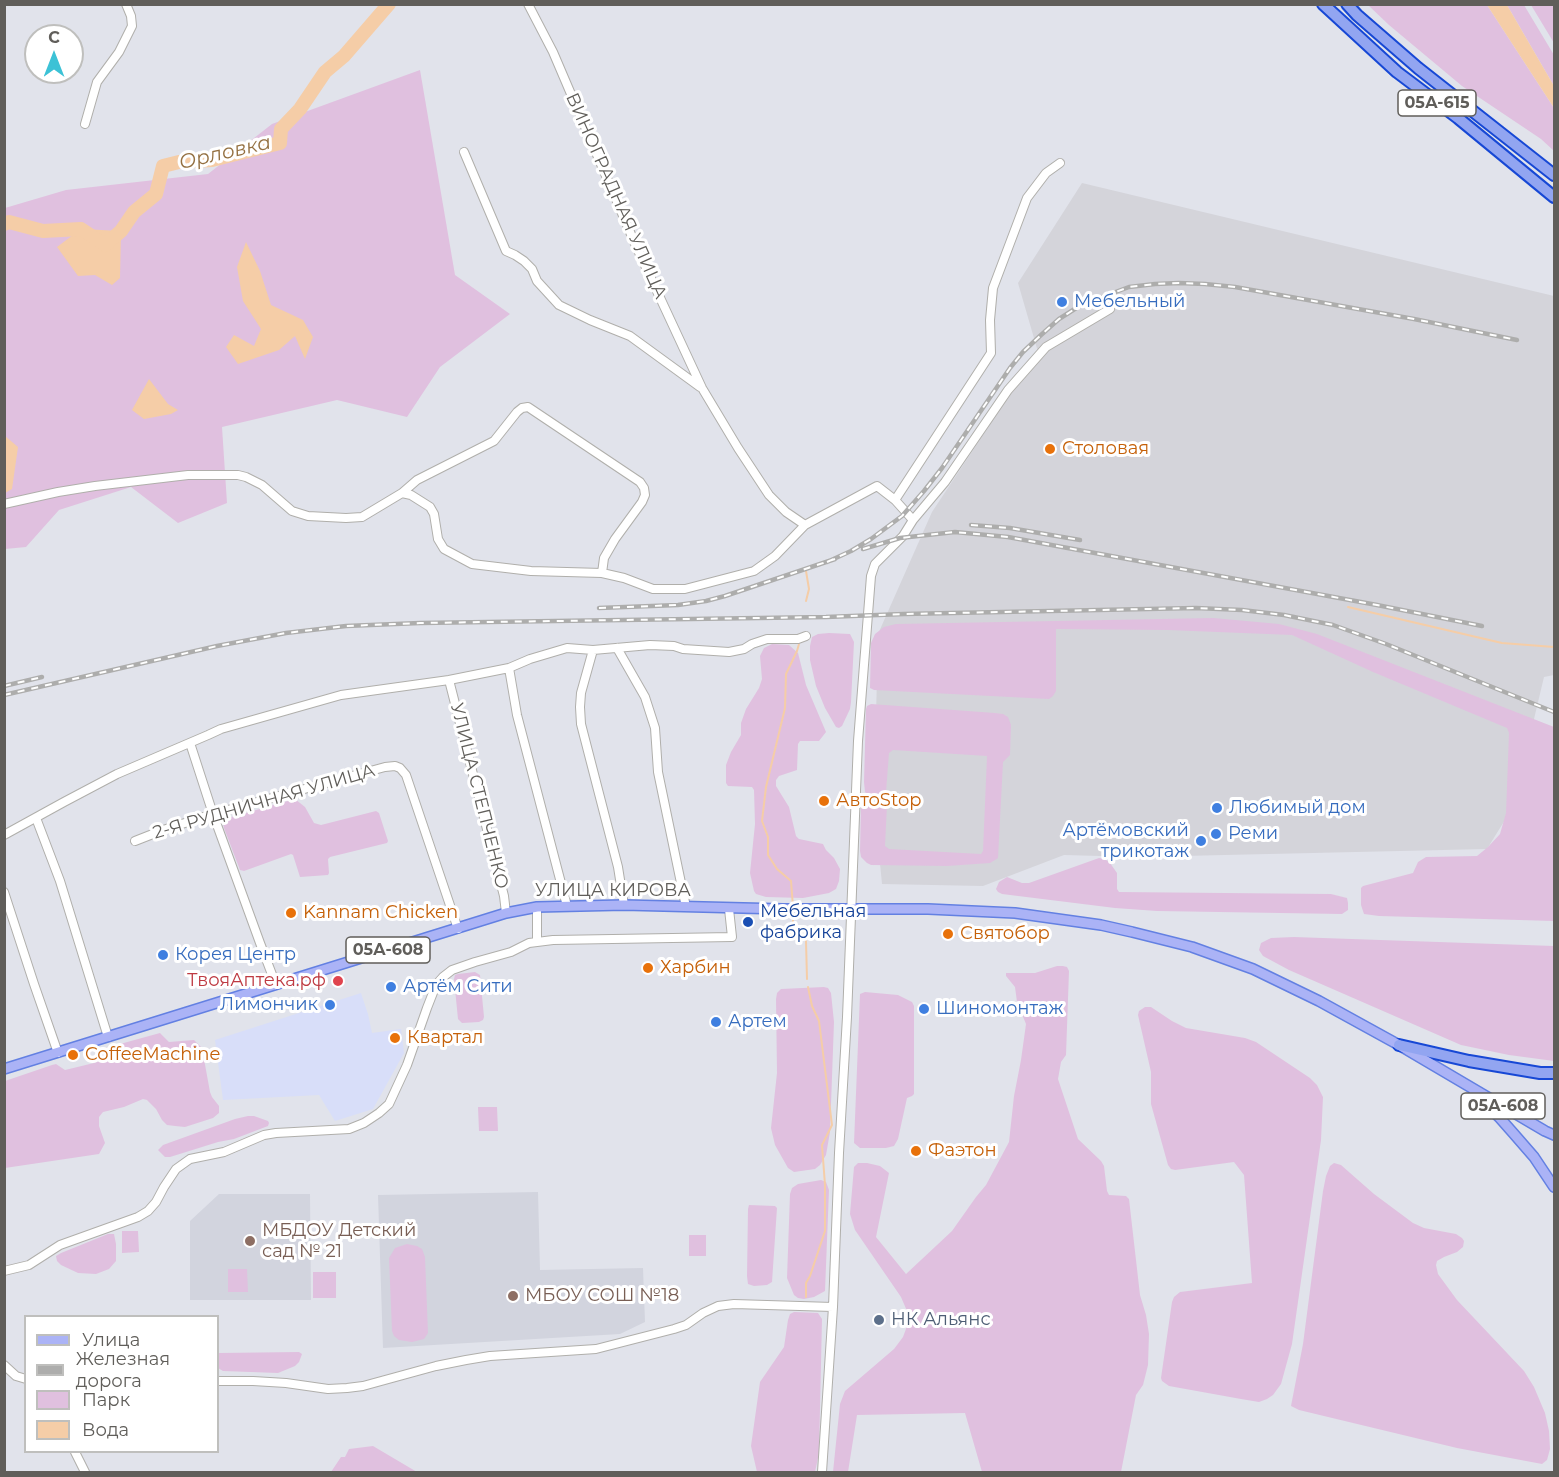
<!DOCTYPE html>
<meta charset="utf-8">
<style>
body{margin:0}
#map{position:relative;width:1559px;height:1477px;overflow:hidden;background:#e1e3eb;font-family:Montserrat,sans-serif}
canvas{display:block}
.frame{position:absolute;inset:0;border:6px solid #605e5a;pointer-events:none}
.legend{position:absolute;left:24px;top:1315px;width:195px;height:138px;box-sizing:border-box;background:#fff;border:2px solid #bfbfbd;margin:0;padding:8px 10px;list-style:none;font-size:18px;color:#605e5a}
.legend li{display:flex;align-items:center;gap:12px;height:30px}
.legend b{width:30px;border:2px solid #bfbfbd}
.north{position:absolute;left:24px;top:24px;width:60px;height:60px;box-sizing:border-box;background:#fff;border:2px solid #bfbfbd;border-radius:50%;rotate:0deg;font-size:16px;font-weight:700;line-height:24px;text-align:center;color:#605e5a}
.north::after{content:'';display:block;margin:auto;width:21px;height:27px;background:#3cc2d6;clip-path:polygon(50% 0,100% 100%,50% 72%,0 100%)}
</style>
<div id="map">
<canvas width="1559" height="1477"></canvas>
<div class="frame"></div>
<ul class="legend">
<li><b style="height:8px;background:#abb3f6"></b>Улица</li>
<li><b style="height:8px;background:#adadac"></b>Железная дорога</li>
<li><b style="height:16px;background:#e0c0df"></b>Парк</li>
<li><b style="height:16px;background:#f5cda7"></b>Вода</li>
</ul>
<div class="north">С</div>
</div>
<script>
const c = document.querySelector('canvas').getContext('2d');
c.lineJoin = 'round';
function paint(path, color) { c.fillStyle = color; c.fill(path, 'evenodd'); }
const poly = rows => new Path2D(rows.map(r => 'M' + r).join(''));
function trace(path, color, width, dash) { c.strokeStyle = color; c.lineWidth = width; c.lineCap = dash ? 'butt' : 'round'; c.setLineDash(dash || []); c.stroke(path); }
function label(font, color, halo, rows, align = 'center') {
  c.font = font + ' Montserrat,sans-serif'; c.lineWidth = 6; c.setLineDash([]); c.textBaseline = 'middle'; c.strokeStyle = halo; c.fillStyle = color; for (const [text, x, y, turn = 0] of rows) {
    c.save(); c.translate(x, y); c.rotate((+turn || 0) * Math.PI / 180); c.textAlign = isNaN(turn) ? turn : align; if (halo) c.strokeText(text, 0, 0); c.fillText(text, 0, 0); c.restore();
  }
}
paint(poly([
 [361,993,368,1014,372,1033,401,1029,404,1053,373,1109,335,1121,319,1095,223,1100,215,1040]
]), '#d8def9');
paint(poly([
 [1082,183,1554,296,1554,675,1544,677,1513,807,1487,849,1138,857,1064,855,983,886,882,884,874,801,878,634,932,512,1038,352,1018,283]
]), '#d4d4da');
paint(poly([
 [538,1192,540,1270,643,1268,645,1322,620,1334,383,1348,378,1195],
 [219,1194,310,1194,311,1300,190,1300,190,1221]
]), '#d2d4de');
paint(poly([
 [1368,5,1487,5,1554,108,1554,151,1541,139,1462,86,1389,25],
 [1507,5,1524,5,1554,55,1554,86],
 [1531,5,1554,5,1554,43],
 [420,70,455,275,510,314,440,367,407,417,337,400,222,427,227,503,178,523,131,487,59,510,26,547,5,549,5,208,66,190,208,174,272,124],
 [1213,618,1279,624,1317,634,1554,727,1554,921,1379,916,1364,914,1361,905,1361,888,1363,886,1413,873,1418,862,1426,857,1477,856,1488,847,1500,834,1506,813,1509,733,1507,728,1373,672,1292,635,1168,630,1058,629,1056,629,1056,691,1053,696,1049,699,874,690,870,688,871,643,875,634,884,627,896,624],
 [829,633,850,634,854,642,851,702,850,709,842,726,839,728,836,727,825,708,816,686,810,660,810,646,812,637,818,634],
 [772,644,789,645,798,653,806,685,826,732,819,741,800,741,798,744,797,770,779,776,776,780,776,786,789,807,796,836,799,839,823,844,826,850,834,858,840,869,839,881,836,889,829,893,803,898,766,897,756,894,754,891,750,873,755,824,754,790,752,787,728,786,726,783,726,765,731,752,741,735,741,723,746,709,759,688,762,679,760,656,764,648],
 [871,704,995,713,1003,714,1008,717,1011,725,1010,755,1003,762,998,858,995,860,990,863,947,866,871,865,867,863,861,857,860,851,861,805,863,802,866,801,881,802,887,805,885,846,889,849,981,854,983,851,987,756,893,750,889,753,886,792,884,794,867,794,865,792,864,782,866,709,867,706],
 [295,799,305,807,314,823,321,825,376,811,379,813,388,841,387,843,330,857,328,859,329,873,328,875,300,877,293,855,291,854,244,871,240,870,224,828,223,823,228,818],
 [1099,858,1105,859,1110,863,1117,873,1117,889,1119,892,1331,894,1347,898,1348,903,1348,910,1342,914,1157,911,1115,908,1002,894,998,892,996,889,999,882,1007,877,1022,883,1029,883],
 [1294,937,1554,946,1554,1061,1509,1055,1461,1045,1289,970,1263,956,1259,950,1261,943,1271,938],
 [1057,966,1063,966,1067,967,1069,971,1066,1055,1061,1062,1058,1079,1078,1139,1101,1161,1104,1166,1107,1191,1109,1195,1126,1196,1129,1199,1140,1295,1146,1315,1149,1334,1148,1365,1143,1385,1136,1395,1121,1472,982,1472,965,1413,857,1415,848,1472,833,1472,840,1404,845,1391,894,1349,903,1337,906,1329,907,1311,901,1297,855,1230,850,1214,854,1167,858,1163,867,1163,880,1166,889,1173,876,1237,906,1274,952,1231,976,1197,986,1185,1009,1142,1014,1096,1021,1060,1026,1024,1017,1002,1015,987,1006,976,1006,973,1035,973],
 [475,972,480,975,484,1017,483,1020,479,1022,462,1023,458,1019,454,979,455,975,458,974],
 [824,987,828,988,831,993,834,1022,830,1132,826,1155,820,1165,815,1169,794,1172,788,1168,775,1145,771,1128,777,1073,776,999,777,993,781,989],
 [865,992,898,995,912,1002,914,1006,914,1094,912,1096,907,1098,898,1139,894,1146,886,1148,860,1148,854,1143,860,994],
 [1145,1007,1151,1007,1172,1021,1186,1028,1245,1038,1256,1042,1310,1078,1317,1085,1323,1097,1321,1140,1292,1344,1281,1384,1273,1395,1267,1399,1259,1402,1241,1399,1169,1386,1162,1381,1161,1378,1172,1302,1174,1297,1180,1292,1252,1283,1244,1175,1234,1162,1175,1170,1171,1169,1168,1165,1151,1104,1151,1072,1138,1015,1139,1011],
 [160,1033,169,1042,194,1040,202,1048,210,1092,212,1097,219,1106,219,1113,213,1118,185,1127,175,1126,167,1125,162,1120,156,1109,147,1100,143,1099,124,1107,103,1112,99,1117,99,1126,105,1143,99,1154,5,1168,5,1081,52,1065,56,1064,65,1070,94,1063,104,1059,102,1049],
 [478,1107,497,1107,498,1131,479,1131],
 [248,1116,254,1116,268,1121,269,1123,268,1126,234,1139,218,1142,170,1157,165,1157,158,1150,163,1145,235,1119],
 [1334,1163,1341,1165,1374,1194,1413,1223,1424,1228,1456,1234,1462,1238,1464,1241,1463,1247,1457,1252,1444,1257,1437,1261,1436,1265,1438,1274,1457,1300,1524,1371,1534,1387,1545,1413,1549,1431,1550,1449,1547,1460,1542,1464,1457,1448,1299,1410,1291,1406,1303,1344,1323,1191,1326,1176,1330,1166],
 [821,1180,826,1182,829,1190,825,1291,814,1297,804,1299,798,1298,794,1295,787,1278,790,1194,792,1188,798,1184],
 [749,1205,775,1206,777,1208,772,1282,767,1285,754,1286,748,1284,747,1276,748,1209],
 [122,1231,138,1231,139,1252,122,1253],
 [108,1234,114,1234,116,1244,116,1261,109,1269,96,1274,78,1273,61,1265,57,1261,56,1256,61,1253],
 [689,1235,706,1235,706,1256,689,1256],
 [407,1244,417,1246,422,1249,425,1257,428,1333,424,1339,412,1342,399,1340,394,1336,392,1331,389,1258,395,1248],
 [228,1269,247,1269,248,1292,228,1292],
 [313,1272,336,1272,336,1298,313,1298],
 [794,1312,818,1313,822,1319,819,1453,815,1472,757,1472,751,1446,760,1382,784,1347,788,1320,790,1314],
 [299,1352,302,1354,299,1362,295,1366,278,1373,223,1371,218,1368,218,1353],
 [373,1446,417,1472,331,1472,341,1457,345,1457,349,1449]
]), '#e0c0df');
paint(poly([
 [1487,5,1507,5,1554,86,1554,108],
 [81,229,121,231,120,278,112,285,95,275,78,276,57,247],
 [246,242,260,271,271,305,303,320,313,337,305,359,295,336,279,350,238,364,226,347,234,335,254,346,261,329,243,301,237,267],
 [149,379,168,404,178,410,171,414,144,419,132,410],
 [5,436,18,447,12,489,5,493]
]), '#f5cda7');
trace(poly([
 [806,571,809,589,806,601],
 [1348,607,1502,643,1554,647],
 [793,907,791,881,777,869,768,855,768,837,762,821,766,787,785,708,786,674,797,651,799,644],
 [793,912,793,922,806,941,807,979],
 [806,1297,806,1283,810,1276,825,1231,825,1185,822,1145,832,1125,819,1021,812,1006,808,987]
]), '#f5cda7', 2);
trace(poly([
 [4,224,9,222,43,231,81,229,105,245,121,231,134,212,156,194,163,166,179,162,212,160,280,143,281,129,300,109,325,72,344,56,389,4]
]), '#f5cda7', 14);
const minor = poly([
 [528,4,553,52,636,246,702,388,738,448,769,495,786,512,805,525,877,486,895,500,913,520],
 [85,124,97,82,119,52,132,26,131,16,126,4],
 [464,152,506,251,515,255,524,261,532,269,537,281,559,305,590,320,630,336,700,387],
 [402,493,417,480,494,441,517,412,522,408,528,407,640,482,644,488,645,495,642,502,615,539,604,558,602,573],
 [895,500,991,353,990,320,993,288,1027,198,1046,173,1060,163],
 [4,504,58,492,95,486,188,475,238,475,246,477,262,485,292,511,308,516,346,518,362,517,402,493,411,495,430,507,434,514,438,539,444,549,472,564,531,571,602,573,624,578,653,589,685,589,754,571,775,556,805,525],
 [617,648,645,697,655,728,658,772,686,907],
 [593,650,581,693,580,707,581,724,618,867,624,905],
 [509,668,517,715,567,906],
 [449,680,504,896,506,913],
 [190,743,213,814,260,943,276,985],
 [36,818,60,881,108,1037],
 [4,835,64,802,117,774,208,735,221,729,341,695,449,680,509,668,530,659,567,648,593,650,650,645,674,646,683,649,729,652,744,649,752,644,767,639,798,639,806,636],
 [135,841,163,830,213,814,385,767,395,766,400,768,406,775,458,929],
 [4,892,34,984,58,1053],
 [537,907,537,942],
 [4,1271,29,1265,60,1245,138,1217,148,1211,156,1202,164,1187,176,1169,190,1159,224,1152,264,1135,276,1133,349,1129,364,1123,379,1113,389,1104,407,1065,427,1008,436,985,443,977,452,970,475,962,511,952,529,943,553,940,732,937,729,909],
 [4,1365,16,1376,26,1379],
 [218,1381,253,1381,286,1383,328,1389,347,1388,363,1386,436,1366,466,1360,490,1356,596,1349,674,1329,686,1325,703,1313,718,1306,734,1304,833,1307],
 [75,1452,85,1472],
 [822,1472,833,1307,839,1153,847,1017,858,741,871,576,875,564,903,536,913,520,945,482,1008,390,1046,347,1110,309]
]);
const major = poly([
 [4,1069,506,913,537,907,624,905,783,909,928,909,1015,913,1101,925,1132,932,1192,947,1253,969,1319,1001,1399,1045,1545,1131,1554,1135],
 [1474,1094,1499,1117,1514,1134,1534,1157,1554,1187]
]);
const highway = poly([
 [1323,4,1397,72,1458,118,1554,197],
 [1347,4,1357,15,1418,68,1554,175],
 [1399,1045,1469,1061,1540,1073,1554,1073]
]);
trace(minor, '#b0afab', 10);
trace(major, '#6380e2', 12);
trace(highway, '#1748d5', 14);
trace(minor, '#fff', 8);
trace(major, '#abb3f6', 9);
trace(highway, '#92a5f1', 10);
const rail = poly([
 [971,525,1010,528,1080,540],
 [863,549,900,538,955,532,1008,537,1377,605,1482,626],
 [827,562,851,551,871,539,902,516,924,491,942,468,1010,368,1023,352,1041,335,1059,319,1081,305,1129,287,1155,284,1179,283,1205,284,1235,287,1414,319,1517,340],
 [599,608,678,605,706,601,725,596,835,559],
 [4,686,42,677],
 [4,695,217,646,286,633,346,626,420,623,826,617,904,614,1196,608,1242,610,1284,615,1333,625,1386,644,1554,712]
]);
trace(rail, '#adadac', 4.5);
trace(rail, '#fff', 2, [7]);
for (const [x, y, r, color] of [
 [1062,302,6,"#3f7fe0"],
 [1050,449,6,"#e8710a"],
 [824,801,6,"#e8710a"],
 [1217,808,6,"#3f7fe0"],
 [1216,834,6,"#3f7fe0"],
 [1201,841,6,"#3f7fe0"],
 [291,913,6,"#e8710a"],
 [748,922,6,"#1a4fb4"],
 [948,934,6,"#e8710a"],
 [163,955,6,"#3f7fe0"],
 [648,968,6,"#e8710a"],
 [338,981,6,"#e0444e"],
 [391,987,6,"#3f7fe0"],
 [330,1005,6,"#3f7fe0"],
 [924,1009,6,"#3f7fe0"],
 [716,1022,6,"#3f7fe0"],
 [395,1038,6,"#e8710a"],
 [73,1055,6,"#e8710a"],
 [916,1151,6,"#e8710a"],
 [250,1241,6,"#8d6e63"],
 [513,1296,6,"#8d6e63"],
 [879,1320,6,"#5c6f8a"]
]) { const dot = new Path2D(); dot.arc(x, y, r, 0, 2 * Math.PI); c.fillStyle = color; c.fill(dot); trace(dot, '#fff', 2); }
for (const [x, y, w] of [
 [1437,103,78],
 [388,950,84],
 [1503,1106,84]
]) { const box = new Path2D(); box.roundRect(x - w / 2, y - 13, w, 26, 4.5); c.fillStyle = '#fff'; c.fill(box); trace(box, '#605e5a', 1.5); }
label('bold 16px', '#605e5a', null, [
 ["05А-615",1437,103],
 ["05А-608",388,950],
 ["05А-608",1503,1106]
]);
label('18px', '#605e5a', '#fff', [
 ["ВИНОГРАДНАЯ УЛИЦА",616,196,66],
 ["УЛИЦА СТЕПЧЕНКО",479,796,76],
 ["2-Я РУДНИЧНАЯ УЛИЦА",264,802,-16],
 ["УЛИЦА КИРОВА",613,891]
]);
label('18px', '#366cbe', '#fff', [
 ["Мебельный",1074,302],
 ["Любимый дом",1229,808],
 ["Артёмовский",1189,831,"right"],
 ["трикотаж",1189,852,"right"],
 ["Реми",1228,834],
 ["Корея Центр",175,955],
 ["Артём Сити",403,987],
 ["Лимончик",318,1005,"right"],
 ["Шиномонтаж",936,1009],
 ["Артем",728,1022]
], 'left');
label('18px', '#c56008', '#fff', [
 ["Столовая",1062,449],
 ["АвтоStop",836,801],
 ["Kannam Chicken",303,913],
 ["Святобор",960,934],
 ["Харбин",660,968],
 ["Квартал",407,1038],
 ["CoffeeMachine",85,1055],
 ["Фаэтон",928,1151]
], 'left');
label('18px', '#164399', '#fff', [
 ["Мебельная",760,912],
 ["фабрика",760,933]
], 'left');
label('18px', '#be3a42', '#fff', [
 ["ТвояАптека.рф",326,981]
], 'right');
label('18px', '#785e54', '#fff', [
 ["МБДОУ Детский",262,1231],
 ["сад № 21",262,1252],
 ["МБОУ СОШ №18",525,1296]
], 'left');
label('18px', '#4e5e75', '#fff', [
 ["НК Альянс",891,1320]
], 'left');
label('italic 20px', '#947041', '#fff', [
 ["Орловка",225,153,-13]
]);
</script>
